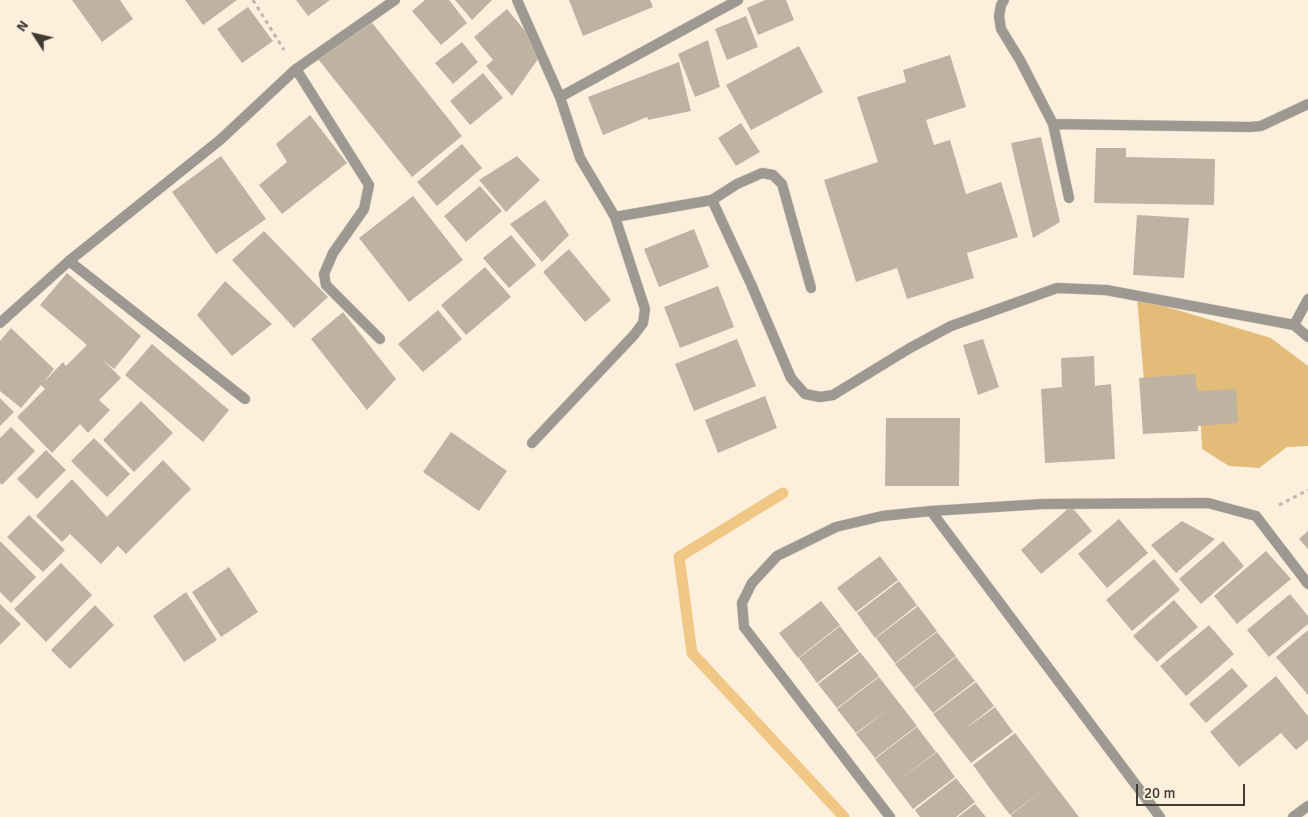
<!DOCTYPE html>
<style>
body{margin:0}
#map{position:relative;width:1308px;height:817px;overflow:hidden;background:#fcf0dd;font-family:Signika,sans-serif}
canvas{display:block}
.north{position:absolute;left:10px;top:10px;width:50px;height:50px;-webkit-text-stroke:4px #fcf0dd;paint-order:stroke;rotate:305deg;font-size:14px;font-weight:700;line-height:20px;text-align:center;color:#403c34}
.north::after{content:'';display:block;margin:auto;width:18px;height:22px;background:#403c34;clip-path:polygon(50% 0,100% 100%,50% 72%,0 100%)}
.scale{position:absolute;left:1136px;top:784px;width:109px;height:22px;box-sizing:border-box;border:2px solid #403c34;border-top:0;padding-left:6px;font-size:15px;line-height:18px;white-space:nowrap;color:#403c34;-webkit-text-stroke:4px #fcf0dd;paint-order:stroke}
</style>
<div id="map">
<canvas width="1308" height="817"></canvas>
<div class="north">N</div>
<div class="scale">20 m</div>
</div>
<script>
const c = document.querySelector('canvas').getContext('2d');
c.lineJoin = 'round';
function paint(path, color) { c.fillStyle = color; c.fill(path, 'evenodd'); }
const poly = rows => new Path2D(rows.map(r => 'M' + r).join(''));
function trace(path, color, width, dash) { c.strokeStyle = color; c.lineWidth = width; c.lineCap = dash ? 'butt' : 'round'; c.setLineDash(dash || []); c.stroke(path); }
paint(poly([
 [1137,298,1271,338,1308,366,1308,446,1287,447,1259,468,1229,466,1202,449,1200,408,1145,394]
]), '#e4bc79');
trace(poly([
 [783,493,679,557,692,653,844,817]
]), '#f0c784', 11);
paint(poly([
 [72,0,120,0,133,19,102,42],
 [185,0,237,0,203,25],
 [296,0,330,0,308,16],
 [425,0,449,0,467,23,441,45,412,11],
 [455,0,492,0,472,20],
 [569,0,650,0,653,7,583,36],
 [765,0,786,0,794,20,758,35,747,8],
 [248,7,273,41,242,63,217,29],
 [507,9,526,32,538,59,512,96,486,66,493,60,474,37],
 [746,16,758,47,727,60,715,29],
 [369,19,462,136,412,177,318,59],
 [708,40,720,87,695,97,678,54],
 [462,42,478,62,453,84,435,63],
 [799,46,823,92,751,130,726,85],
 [950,55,966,107,926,120,934,145,950,140,966,194,1001,182,1018,237,967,253,974,278,907,299,897,268,856,282,824,180,878,162,857,97,906,82,903,70],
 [679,62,691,111,648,120,647,117,603,135,588,97],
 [483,73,503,98,470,125,450,101],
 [310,115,347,163,282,214,259,185,287,162,276,144],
 [741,123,760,152,736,166,718,138],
 [1041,137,1060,222,1033,238,1011,143],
 [462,144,482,168,437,206,417,182],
 [1096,148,1126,148,1126,157,1215,159,1214,205,1094,203],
 [221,156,266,219,216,254,172,192],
 [517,156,540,180,506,212,479,180],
 [480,186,502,211,466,242,444,216],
 [413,196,463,260,409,302,359,238],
 [545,200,569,235,542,262,510,224],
 [1137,215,1189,218,1184,278,1133,275],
 [694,229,709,267,659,287,644,249],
 [264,231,328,297,294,328,232,260],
 [511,235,536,265,509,288,483,258],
 [569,249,611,300,585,322,543,272],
 [485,267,511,297,466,335,441,305],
 [67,273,141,336,114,369,102,359,121,378,99,400,110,410,88,433,80,424,52,453,17,417,45,389,41,385,21,408,0,391,0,341,11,328,54,369,43,383,63,362,66,366,87,345,40,305],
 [225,281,272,324,232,356,197,315],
 [718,286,734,327,680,348,664,307],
 [438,310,462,339,423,372,398,344],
 [343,312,396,379,367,410,311,339],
 [737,339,756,386,694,411,675,364],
 [983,339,999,387,978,395,963,345],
 [152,344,229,410,203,442,125,375],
 [1094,356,1095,386,1111,384,1115,459,1045,463,1041,389,1062,387,1061,358],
 [1195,374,1197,391,1236,389,1238,423,1198,426,1198,431,1143,434,1139,378],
 [765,396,777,428,718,453,705,420],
 [0,398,14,412,0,426],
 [141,401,173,433,134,472,103,440],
 [886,418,960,418,959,486,885,486],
 [11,427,35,451,2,485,0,483,0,438],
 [451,432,507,471,479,511,423,472],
 [94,438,130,474,107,497,71,461],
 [46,450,66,470,37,499,17,479],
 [163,460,191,489,126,554,118,546,101,564,70,534,62,542,36,516,72,479,107,517],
 [1071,506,1092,531,1041,574,1021,550],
 [29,515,65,550,43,572,7,537],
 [1119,519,1148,553,1107,588,1078,554],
 [1182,521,1215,539,1176,573,1151,545],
 [1308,531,1308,549,1299,539],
 [0,541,36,577,11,603,0,592],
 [1223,541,1244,566,1201,604,1179,579],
 [1266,551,1291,579,1237,624,1214,596],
 [880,556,898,580,856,612,837,588],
 [1154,559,1180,590,1132,631,1106,600],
 [61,563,92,595,46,642,14,609],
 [229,567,258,612,221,637,192,592],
 [899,581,917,605,875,638,857,613],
 [186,592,217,640,184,662,153,616],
 [1290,594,1308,616,1308,624,1269,657,1247,630],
 [1174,600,1198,627,1157,662,1133,636],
 [821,601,840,625,798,658,779,633],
 [0,604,21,624,0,645],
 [95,605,114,625,70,669,51,650],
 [918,606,937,631,895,663,876,638],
 [1209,625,1234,654,1186,696,1160,666],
 [840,626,859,651,817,683,799,658],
 [1308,630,1308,695,1276,657],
 [937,632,956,656,914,688,895,664],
 [860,652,879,676,837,708,818,684],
 [956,657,975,681,933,713,914,689],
 [1232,668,1248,686,1206,723,1189,704],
 [1276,676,1308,716,1308,740,1296,750,1281,733,1239,767,1210,732],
 [879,677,917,726,875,758,856,734,892,706,856,733,837,709],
 [976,682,994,706,961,732,995,707,1013,732,971,763,933,714],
 [917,727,936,752,894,784,875,759],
 [1015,733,1034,758,1079,817,1012,817,1011,815,1044,789,1010,815,991,790,973,765],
 [937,752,955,777,913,809,894,784],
 [956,778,975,802,956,817,920,817,915,810],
 [975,804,986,817,958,817]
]), '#beb2a0');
const lane = poly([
 [712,200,737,184,762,173,773,175,782,184,811,288],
 [69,261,245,399]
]);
const street = poly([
 [517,0,560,97,580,158,615,217,712,200,751,284,791,378,805,394,820,397,833,395,910,348,951,326,1057,288,1106,290,1294,325,1308,337],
 [1004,0,1001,5,999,16,1001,29,1020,60,1053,124,1250,127,1261,126,1308,104],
 [296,69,369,185,364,209,333,253,324,274,326,285,380,339],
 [560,97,738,0],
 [1053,124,1069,198],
 [0,323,69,261,220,140,296,69,395,0],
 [1294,325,1308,299],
 [532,443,634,335,643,323,645,309,615,217],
 [931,511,1160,817],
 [890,817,744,627,742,603,752,583,777,556,836,527,882,516,931,511,1043,504,1208,503,1256,516,1308,584],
 [1293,817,1308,806]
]);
trace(lane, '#d6ccbb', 11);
trace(street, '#d6ccbb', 11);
trace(poly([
 [253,0,284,50],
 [1279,505,1308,490]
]), '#c1b7a8', 3, [4, 4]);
trace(lane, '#9d9891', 10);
trace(street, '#9d9891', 10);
</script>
